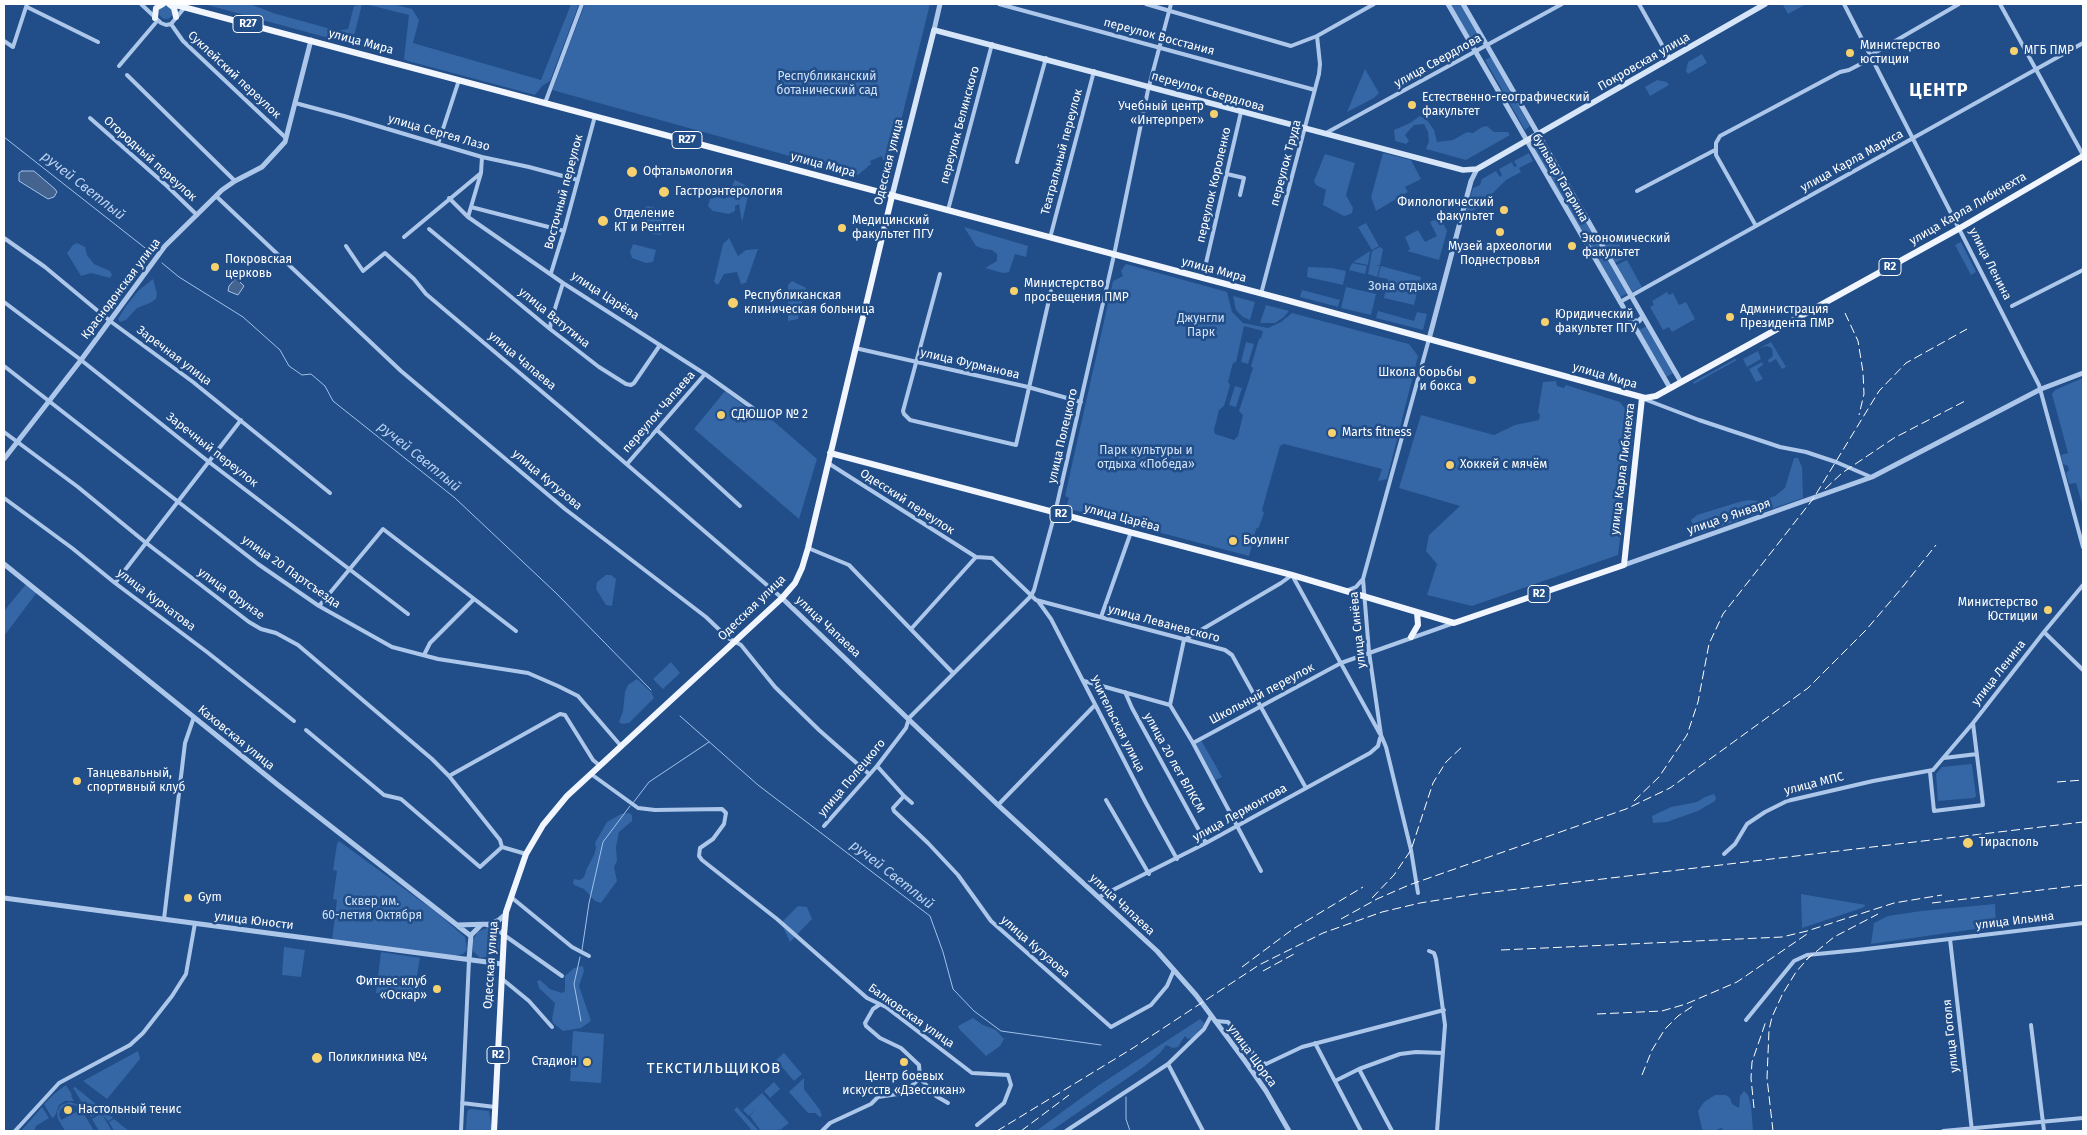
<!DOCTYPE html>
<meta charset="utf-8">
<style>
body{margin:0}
#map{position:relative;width:2087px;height:1135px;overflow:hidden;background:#214d88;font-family:"Fira Sans",sans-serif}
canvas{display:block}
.frame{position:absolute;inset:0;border:5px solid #fff;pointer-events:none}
</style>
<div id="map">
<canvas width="2087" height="1135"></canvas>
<div class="frame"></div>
</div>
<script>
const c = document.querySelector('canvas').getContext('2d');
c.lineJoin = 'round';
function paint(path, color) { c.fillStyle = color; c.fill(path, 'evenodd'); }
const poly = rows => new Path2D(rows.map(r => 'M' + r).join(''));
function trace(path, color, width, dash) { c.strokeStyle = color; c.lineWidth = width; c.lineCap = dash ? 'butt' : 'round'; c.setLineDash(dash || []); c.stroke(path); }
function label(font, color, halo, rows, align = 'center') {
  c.font = font + ' "Fira Sans",sans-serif'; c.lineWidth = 5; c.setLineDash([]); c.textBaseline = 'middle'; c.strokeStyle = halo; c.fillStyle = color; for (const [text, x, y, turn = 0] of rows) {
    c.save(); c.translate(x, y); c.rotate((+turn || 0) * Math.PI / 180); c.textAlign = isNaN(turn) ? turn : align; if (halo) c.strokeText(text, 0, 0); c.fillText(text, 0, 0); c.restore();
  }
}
paint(poly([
 [204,4,250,4,273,13,338,31,348,29,354,6,362,4,354,36,343,42],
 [365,4,393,4,412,9,419,20,413,43,541,80,571,4,579,4,550,81,542,86,535,95,408,61,404,59,409,15],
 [585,4,930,4,896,141,893,140,891,159,883,160,882,156,870,161,871,164,858,175,552,90],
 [1451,4,1460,4,1479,37,1472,41],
 [1785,4,1806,4,1788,14,1783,5],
 '159 12a7 7 0 1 1 14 0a7 7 0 1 1-14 0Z',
 [1702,54,1707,63,1688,74,1686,71,1688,62],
 [1491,57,1530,126,1525,130,1485,60],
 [1365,69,1379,93,1374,98,1347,112],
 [1657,80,1667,82,1669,85,1650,96,1645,87],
 [1420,116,1427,120,1434,130,1437,142,1453,140,1467,132,1473,133,1482,127,1487,126,1494,132,1508,132,1510,135,1466,160,1426,149,1429,141,1428,132,1424,124,1414,125,1405,135,1409,141,1406,144,1395,141,1394,130,1410,123],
 [1542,145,1628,293,1619,298,1534,150],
 [1383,153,1411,160,1421,179,1405,187,1408,192,1376,211,1371,197],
 [1529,153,1533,161,1519,168,1521,172,1506,180,1478,208,1471,212,1466,211,1473,188,1480,185,1482,179,1496,171,1500,177,1502,175,1499,169,1512,162,1514,167,1517,166,1514,161],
 [1325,154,1355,163,1346,195,1353,208,1352,213,1348,215,1344,216,1323,205,1326,190,1316,185,1314,181],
 [735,180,747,186,749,192,742,222,739,204,735,206,735,211,729,214,713,211,708,206,710,199,718,197,725,199],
 [648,206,664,210,661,235,653,234,638,216,641,209],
 [1440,217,1447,231,1439,260,1407,251,1410,249,1405,237,1418,230,1425,242,1437,236,1430,222],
 [1366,223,1379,246,1372,250,1358,227],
 [964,227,1028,246,1026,257,1015,254,1009,272,1003,273,985,268,997,261,997,254,992,250,984,249,976,246],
 [1614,234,1626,257,1615,263,1602,241],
 [729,238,738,256,746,250,758,249,746,283,741,284,737,272,724,274,718,285,714,282,723,244],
 [1961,242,1976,272,1971,275,1955,245],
 [77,243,85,247,87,255,94,264,110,271,112,275,110,278,91,273,81,276,67,253,73,245],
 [633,244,656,250,653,262,646,263,632,258,630,252],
 [1380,247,1383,249,1380,265,1375,265,1380,266,1377,277,1368,274,1372,251],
 [1370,251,1368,265,1353,262],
 [1627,260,1642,287,1632,292,1616,265],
 [1352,263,1367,266,1365,274,1349,270],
 [1126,264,1227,292,1232,312,1243,323,1268,328,1281,322,1292,313,1409,344,1418,356,1387,479,1378,481,1382,469,1284,444,1280,446,1262,510,1264,513,1259,527,1256,529,1249,556,1066,508,1069,498,1065,496,1113,281,1123,276,1121,271],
 [1244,326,1263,331,1261,338,1259,339,1251,366,1253,368,1239,411,1243,415,1238,436,1234,440,1215,434,1214,430,1219,410,1224,406,1230,385,1228,382,1233,363,1236,362],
 [1381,266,1421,277,1414,305,1384,298,1388,279,1378,277],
 [1308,267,1332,268,1346,271,1343,285,1307,277],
 [153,279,157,294,156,299,150,303,137,308,126,320,120,322,118,319,126,306,139,290],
 [792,281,806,288,798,319,788,321,788,285],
 [1346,287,1376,294,1371,315,1341,308],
 [1302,290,1340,300,1338,307,1300,297],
 [1667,292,1669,295,1673,293,1679,305,1686,302,1695,319,1672,332,1669,327,1663,330,1650,307,1654,305,1652,301],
 [1233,296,1255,302,1250,320,1243,317,1236,310],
 [1266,305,1289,311,1284,317,1275,323,1260,323],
 [1378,311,1414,321,1417,312,1427,314,1423,330,1376,318],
 [1647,326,1674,373,1666,377,1639,330],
 [1246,342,1254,344,1248,364,1241,362],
 [1771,342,1786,367,1782,369,1776,359,1769,363,1768,360,1773,356,1772,348,1767,346,1760,348],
 [1758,351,1761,359,1747,367,1743,359],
 [1735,359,1737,360,1694,384,1693,382],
 [1762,362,1763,365,1757,369,1763,379,1756,382,1749,369],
 [2083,378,2083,507,2076,483,2069,484,2066,473,2069,470,2068,466,2063,464,2061,455,2068,453,2052,394,2055,390],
 [1556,381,1557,386,1564,388,1566,385,1620,402,1635,421,1618,555,1472,606,1427,595,1437,564,1426,551,1429,535,1460,506,1399,488,1421,415,1494,435,1515,425,1539,420,1540,415,1538,412,1543,382],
 [1235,386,1242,388,1236,407,1229,405],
 [725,391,758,417,763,412,817,459,799,519,694,429],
 [1794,458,1798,458,1802,467,1803,498,1699,534,1695,531,1691,520,1697,515,1739,502,1749,500,1760,501,1775,496,1785,488],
 [606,575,611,575,616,579,612,606,606,605,596,589,597,582],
 [27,583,38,591,4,636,4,611],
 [671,662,680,673,663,689,653,679],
 [637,679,651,692,654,698,629,723,622,724,619,722,623,711,625,692,628,685],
 [1201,740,1222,777,1214,781,1193,744],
 [1971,764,1972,765,1976,796,1974,798,1938,801,1936,774,1942,767],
 [1714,794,1716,798,1715,801,1698,811,1667,822,1653,823,1652,816,1671,807,1697,802,1705,797],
 [629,813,632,815,632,821,619,832,616,847,617,861,614,867,617,881,601,903,595,901,584,889,574,885,573,883,574,879,580,880,584,877,587,868,594,855,596,848,595,843,607,822,621,814],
 [339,841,436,912,465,937,467,950,463,954,455,956,332,940,337,900,333,899,337,871,333,870,337,844],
 [1801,894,1866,905,1862,908,1802,928],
 [1995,904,1996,926,1871,944,1874,923,1888,916,1921,911],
 [798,906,807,907,812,919,790,942,781,923],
 [487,928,493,930,497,934,499,940,499,948,496,953,491,956,480,958,473,951,473,941,477,932],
 [284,947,305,950,301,977,282,975],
 [381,952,420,958,416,981,420,982,417,998,376,993],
 [583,966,584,971,579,986,591,1021,581,1028,563,1031,553,1023,552,1019,555,1003,539,988,537,981,540,980,550,989,562,993,565,991,565,976,574,968],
 [973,1018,983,1025,996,1030,1004,1039,1000,1046,986,1056,960,1030,958,1026],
 [1200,1019,1204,1023,1203,1026,1192,1038,1188,1039,1185,1036,1178,1047,1173,1048,1166,1045,1160,1053,1145,1066,1051,1131,1036,1131,1099,1085],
 [573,1031,604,1034,601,1083,570,1081],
 [138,1051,140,1059,107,1099,83,1081],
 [784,1053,802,1074,794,1081,776,1060],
 [804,1078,804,1089,820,1110,822,1116,820,1117,815,1113,808,1113,789,1092],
 [774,1082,780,1089,770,1098,764,1091],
 [66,1085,72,1095,71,1096,74,1101,65,1101,59,1105,55,1116,52,1118,44,1104,54,1094],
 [75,1087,113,1118,108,1121,102,1114,112,1131,99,1131,92,1119,102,1113,101,1112,91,1117,73,1088],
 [1744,1091,1748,1095,1751,1105,1753,1131,1723,1131,1722,1128,1718,1129,1716,1131,1705,1131,1702,1129,1698,1111,1704,1102,1715,1095,1726,1095,1730,1098,1732,1104,1739,1108,1740,1096],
 [762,1093,789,1123,780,1130,779,1129,776,1131,761,1131,750,1116,757,1108,749,1116,743,1110],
 [70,1102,79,1105,94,1131,65,1131,58,1119,57,1112,61,1105],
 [67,1104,75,1105,80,1110,61,1120,59,1115,60,1110],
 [42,1107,49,1118,36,1126,34,1131,21,1131],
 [737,1107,759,1131,748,1131,751,1129,734,1110],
 [471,1109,489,1111,492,1131,466,1131,467,1114,468,1110],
 [114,1119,129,1131,114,1131,109,1122]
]), '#3566a5');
const water = poly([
 [22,171,34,171,55,189,57,192,54,197,48,199,19,181,19,173,22,171],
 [236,278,244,286,238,295,228,291,229,286,236,278]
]);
paint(water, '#44638e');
trace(water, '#a0c2eb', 1);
trace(poly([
 [4,137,149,251],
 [162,263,179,277,243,317,280,350,289,366,302,375,311,374,325,386,333,401,455,498,556,593,651,690],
 [680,716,758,785,930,916,943,952,953,989,974,1011,1001,1031,1101,1045],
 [633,803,649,782,709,742],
 [582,950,589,903,603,842,630,806],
 [580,957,574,984,581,1021],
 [1126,1097,1126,1119,1130,1131]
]), '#a0c2eb', 1);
trace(poly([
 [141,4,161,23,166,25,171,24,185,7],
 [999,4,1315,90],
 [1146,4,1291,46,1317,36,1374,4],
 [1639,4,1670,59],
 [1844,4,2039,385,2083,547],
 [2000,4,2083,155],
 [27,7,98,42],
 [171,24,183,41,286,138],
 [4,41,13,47,27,4],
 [1871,55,1959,4],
 [119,66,158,20],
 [127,75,235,181],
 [295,103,344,116,482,157,529,167,578,180],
 [545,103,582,4],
 [90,118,167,186,197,215],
 [1326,133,1562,4],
 [438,144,459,80],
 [1017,162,1046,58],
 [1227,174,1244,178,1240,195],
 [1637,191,1715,150],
 [216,196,401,371,565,509,706,617,728,638,741,645,775,687,819,730,869,774],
 [449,198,468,217,563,283,705,374,754,409],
 [471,207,564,231],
 [948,210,992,44],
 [468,217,481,173,482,157],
 [1756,226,1716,155,1716,143,1720,136,1840,72,1849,70,1872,58],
 [429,229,550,329,599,367,626,384,631,385,634,383,660,345],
 [404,237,481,173],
 [4,238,45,267,110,321,193,382,330,493],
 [1050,238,1094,71],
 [346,246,363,271,385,253,414,279,426,294,566,412,782,598],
 [1206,263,1241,112],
 [551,273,564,231,595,116],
 [940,274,903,411,904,414,910,420,1016,445,1051,291],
 [1261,294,1319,74,1320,64,1317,36],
 [4,302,81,360,209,462,408,614],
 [1620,302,2083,43],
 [2012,306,2083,270],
 [550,329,551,321,563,283],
 [855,348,1028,387,1081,402],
 [4,366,258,564,319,606,392,647,438,659,528,673,558,686,578,696,621,746],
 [1644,399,1699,420,1780,447,1806,452,1836,462,1871,477],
 [657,430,740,506],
 [4,432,78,487,145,542,249,622,261,629,276,633,298,645,432,759,449,776,500,840,502,847,526,854],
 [828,463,976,557],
 [627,464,705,374],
 [4,498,72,548,115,583,207,652,294,721],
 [808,548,849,565,953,673],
 [115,583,241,420],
 [1348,590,1356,587,1362,580],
 [1038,601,1051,619,1146,803,1177,859],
 [319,606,383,529,516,631],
 [1101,617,1131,532],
 [911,629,976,557,992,558,1036,600,1225,650,1232,655,1306,788],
 [2044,632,2083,670],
 [1184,640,1281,583,1292,575,1380,734],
 [424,655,430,643,474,599],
 [1084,681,1170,705],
 [1125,692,1132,708,1206,843],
 [1170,705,1193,743,1261,871],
 [1170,705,1184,640],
 [306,730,384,795,401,799,480,867,502,847],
 [1193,743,1341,663,1451,624],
 [1944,758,1977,754],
 [877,766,904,796,893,808,894,811,928,843,958,875,991,921,1111,1027,1151,1005,1167,986,1174,970],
 [1930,772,1934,811,1983,805,1973,723],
 [591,774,638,808,655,810,722,809,726,813,724,824,713,839,700,848,699,856,702,860,777,919,867,998,886,1007,972,1073,1008,1075,1011,1085,1004,1103,977,1125],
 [449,776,560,714,565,715,593,760,599,765],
 [904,796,912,803],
 [1106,800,1149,874],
 [998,805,1095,705],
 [824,826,877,766,906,728,909,718,1031,596,1034,590,1055,513,1114,255,1148,90,1171,4],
 [1724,854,1735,844,1747,824,1765,812,1787,801,1873,781,1933,770,1973,723,2044,632,2083,585],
 [1418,893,1411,850,1386,747,1381,735,1369,652,1363,579,1429,339],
 [511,897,572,947,589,956],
 [1099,897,1206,843,1370,753,1378,746,1380,738],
 [164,919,185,743,194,717],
 [504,935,562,976],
 [1950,939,1972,1131],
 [1429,951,1434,953,1436,959,1445,1025,1437,1131],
 [501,978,529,1001,552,1027],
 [1746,1020,1794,961,1807,955,1858,950,2083,923],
 [1215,1021,1228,1022,1260,1062,1266,1064,1302,1047,1444,1010],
 [2031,1025,2044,1131],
 [1315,1043,1361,1131],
 [1168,1064,1203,1131],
 [1359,1069,1392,1131],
 [920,1078,936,1096,948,1103],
 [1335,1081,1359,1069,1400,1054,1416,1052,1443,1053],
 [462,1103,495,1107],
 [15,1131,59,1083,130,1045,143,1033,172,996,186,974,195,923],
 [461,1131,469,960],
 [822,1131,830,1123,871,1104,878,1097,904,1093,920,1078,919,1065,901,1048,880,1038,866,1026,865,1023,873,1009,879,1005],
 [1066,1131,1168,1064,1204,1029,1211,1016],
 [1943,1131,2083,1118]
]), '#acc7ea', 4);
trace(poly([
 [1448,4,1670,388],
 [1463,4,1681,382],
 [934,30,940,4],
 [1631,321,1639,321,1643,316],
 [1429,339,1471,181,1477,169],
 [4,459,81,360,165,246,222,190,235,181,262,167,285,142,311,40],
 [4,564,278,785,457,925,490,924,499,920,506,914],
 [1624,565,1872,477,2041,389,2083,373],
 [782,598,998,805,1157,951,1196,995,1245,1061,1266,1091,1289,1131],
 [4,898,502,964],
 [488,925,497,928,504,935],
 [458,926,471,936],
 [469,960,471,935,481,925]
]), '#acc7ea', 5);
trace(poly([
 [892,196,934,30,1463,170,1477,169,1765,4]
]), '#d7e5f8', 5.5);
trace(poly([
 [169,4,174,8,176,17],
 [172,4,1286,300,1645,398,1656,396,1960,228,2083,156],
 [155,18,156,8,163,4],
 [830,453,1292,575,1454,623,1624,565,1642,398],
 [1411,637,1418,625,1417,612],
 [494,1131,504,935,506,912,526,854,543,825,567,796,782,598,795,583,802,568,808,548,892,196]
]), '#f0f5fe', 6);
trace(poly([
 [1845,313,1858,341,1863,372,1864,394,1859,415],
 [1825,489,1842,473,1894,438,1967,400],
 [2057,782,2083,780],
 [1634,801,1659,777,1687,735,1698,702,1709,644,1723,614,1813,499,1879,391,1906,363,1967,329],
 [1372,898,1394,875,1411,850,1433,783,1446,762,1464,745],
 [1932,903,2083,885],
 [1341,919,1377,899,1409,885,1626,809,1670,788,1808,688,1866,630,1901,589,1936,545],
 [1501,950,1782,937,1807,931,1894,903,1942,895],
 [1806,960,1834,937,1878,914],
 [1242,967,1293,929,1363,887],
 [1263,971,1294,954],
 [1597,1014,1662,1011,1686,1004,1737,982,1807,934],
 [1642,1075,1652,1050,1665,1029,1678,1016,1693,1006],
 [1754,1108,1751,1078,1752,1062,1766,1021],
 [997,1131,1133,1048,1259,965,1323,933,1382,912,1420,903,1476,894,2083,822],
 [1021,1131,1069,1095],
 [1773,1131,1767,1078,1769,1030,1772,1017,1782,995,1796,972,1810,956]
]), '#fff', 1, [9, 4]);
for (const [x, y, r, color] of [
 [2014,51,5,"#f6d16e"],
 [1850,53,5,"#f6d16e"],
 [1412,105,5,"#f6d16e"],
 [1214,114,5,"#f6d16e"],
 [632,172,6,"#f6d16e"],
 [664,192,6,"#f6d16e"],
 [1504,210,5,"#f6d16e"],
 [603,221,6,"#f6d16e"],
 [842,228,5,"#f6d16e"],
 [1500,232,5,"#f6d16e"],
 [1572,246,5,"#f6d16e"],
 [215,267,5,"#f6d16e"],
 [1014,291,5,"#f6d16e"],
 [733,303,6,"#f6d16e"],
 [1730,317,5,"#f6d16e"],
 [1545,322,5,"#f6d16e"],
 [1472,380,5,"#f6d16e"],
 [721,415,5,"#f6d16e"],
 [1332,433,5,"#f6d16e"],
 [1450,465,5,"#f6d16e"],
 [1233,541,5,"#f6d16e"],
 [2048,610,5,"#f6d16e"],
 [77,781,5,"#f6d16e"],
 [1968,843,6,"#f6d16e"],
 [188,898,5,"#f6d16e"],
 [437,989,5,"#f6d16e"],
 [317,1058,6,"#f6d16e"],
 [587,1062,5,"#f6d16e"],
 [904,1062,5,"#f6d16e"],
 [68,1110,5,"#f6d16e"]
]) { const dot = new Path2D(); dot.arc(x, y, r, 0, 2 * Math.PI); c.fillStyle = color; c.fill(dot); trace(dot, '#214d88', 2); }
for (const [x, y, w] of [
 [248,24,30],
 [687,140,30],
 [1890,267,22],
 [1061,514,22],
 [1539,594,22],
 [498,1055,22]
]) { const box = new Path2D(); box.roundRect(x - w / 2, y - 8.5, w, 17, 4); c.fillStyle = '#214d88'; c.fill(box); trace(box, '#fff', 1); }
label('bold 11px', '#fff', null, [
 ["R27",248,24],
 ["R27",687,140],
 ["R2",1890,267],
 ["R2",1061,514],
 ["R2",1539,594],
 ["R2",498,1055]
]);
label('12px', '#fff', '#214d88', [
 ["переулок Восстания",1159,37,15],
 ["улица Мира",361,42,15],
 ["улица Свердлова",1438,61,-29],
 ["Покровская улица",1644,62,-30],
 ["Суклейский переулок",234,75,43],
 ["переулок Свердлова",1208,92,16],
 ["переулок Белинского",960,125,-75],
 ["улица Сергея Лазо",439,133,16],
 ["Театральный переулок",1062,152,-75],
 ["Огородный переулок",150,159,42],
 ["улица Карла Маркса",1852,161,-29],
 ["Одесская улица",889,162,-76],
 ["переулок Труда",1286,163,-75],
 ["улица Мира",823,165,15],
 ["бульвар Гагарина",1560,178,60],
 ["переулок Короленко",1214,185,-77],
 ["Восточный переулок",564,192,-75],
 ["улица Карла Либкнехта",1968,209,-30],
 ["улица Ленина",1990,264,63],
 ["улица Мира",1214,270,15],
 ["Краснодонская улица",121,289,-53],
 ["улица Царёва",605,296,33],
 ["улица Ватутина",554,318,39],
 ["Заречная улица",174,356,37],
 ["улица Чапаева",522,361,40],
 ["улица Фурманова",970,364,13],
 ["улица Мира",1605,376,16],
 ["переулок Чапаева",659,412,-49],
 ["улица Полецкого",1063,436,-77],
 ["Заречный переулок",212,450,38],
 ["улица Карла Либкнехта",1623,469,-83],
 ["улица Кутузова",547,480,40],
 ["Одесский переулок",907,502,33],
 ["улица 9 Января",1729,517,-19],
 ["улица Царёва",1122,518,15],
 ["улица 20 Партсъезда",291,572,35],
 ["улица Фрунзе",231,594,36],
 ["улица Курчатова",156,600,37],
 ["Одесская улица",752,608,-44],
 ["улица Леваневского",1164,624,15],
 ["улица Чапаева",828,627,43],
 ["улица Синёва",1358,630,-96],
 ["улица Ленина",1999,673,-52],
 ["Школьный переулок",1262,694,-28],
 ["Учительская улица",1117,724,63],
 ["Каховская улица",236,738,39],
 ["улица 20 лет ВЛКСМ",1174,763,61],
 ["улица Полецкого",852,778,-50],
 ["улица МПС",1814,784,-14],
 ["улица Лермонтова",1240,813,-29],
 ["улица Чапаева",1122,905,43],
 ["улица Юности",254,921,7],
 ["улица Ильина",2015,921,-7],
 ["улица Кутузова",1035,947,41],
 ["Одесская улица",491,965,-86],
 ["Балковская улица",911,1016,35],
 ["улица Гоголя",1951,1036,-96],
 ["улица Щорса",1252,1056,54]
]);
label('12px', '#fff', '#214d88', [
 ["Министерство",1860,46],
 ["юстиции",1860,60],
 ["МГБ ПМР",2024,51],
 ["Естественно-географический",1422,98],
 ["факультет",1422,112],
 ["Учебный центр",1204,107,"right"],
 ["«Интерпрет»",1204,121,"right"],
 ["Офтальмология",643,172],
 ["Гастроэнтерология",675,192],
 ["Филологический",1494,203,"right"],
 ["факультет",1494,217,"right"],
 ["Отделение",614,214],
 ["КТ и Рентген",614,228],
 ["Медицинский",852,221],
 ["факультет ПГУ",852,235],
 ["Экономический",1582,239],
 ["факультет",1582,253],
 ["Музей археологии",1500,247,"center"],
 ["Поднестровья",1500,261,"center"],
 ["Покровская",225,260],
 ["церковь",225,274],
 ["Министерство",1024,284],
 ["просвещения ПМР",1024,298],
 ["Республиканская",744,296],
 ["клиническая больница",744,310],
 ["Администрация",1740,310],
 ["Президента ПМР",1740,324],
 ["Юридический",1555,315],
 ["факультет ПГУ",1555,329],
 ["Школа борьбы",1462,373,"right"],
 ["и бокса",1462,387,"right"],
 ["СДЮШОР № 2",731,415],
 ["Marts fitness",1342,433],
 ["Хоккей с мячём",1460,465],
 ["Боулинг",1243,541],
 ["Министерство",2038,603,"right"],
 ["Юстиции",2038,617,"right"],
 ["Танцевальный,",87,774],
 ["спортивный клуб",87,788],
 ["Тирасполь",1979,843],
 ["Gym",198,898],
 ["Фитнес клуб",427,982,"right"],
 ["«Оскар»",427,996,"right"],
 ["Поликлиника №4",328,1058],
 ["Стадион",577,1062,"right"],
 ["Центр боевых",904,1077,"center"],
 ["искусств «Дзессикан»",904,1091,"center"],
 ["Настольный тенис",78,1110]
], 'left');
label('12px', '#d1e2f7', '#214d88', [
 ["Республиканский",827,77],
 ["ботанический сад",827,91],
 ["Зона отдыха",1403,287],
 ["Джунгли",1201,319],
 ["Парк",1201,333],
 ["Парк культуры и",1146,451],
 ["отдыха «Победа»",1146,465],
 ["Сквер им.",372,902],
 ["60-летия Октября",372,916]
]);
label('italic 14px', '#b8d1f1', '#214d88', [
 ["ручей Светлый",83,186,38],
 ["ручей Светлый",419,457,39],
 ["ручей Светлый",892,875,38]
]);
c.letterSpacing = '1px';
label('15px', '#fff', '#214d88', [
 ["ТЕКСТИЛЬЩИКОВ",714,1069]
]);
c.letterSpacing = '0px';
c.letterSpacing = '1px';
label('bold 18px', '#fff', '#214d88', [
 ["ЦЕНТР",1939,91]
]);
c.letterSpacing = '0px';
</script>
